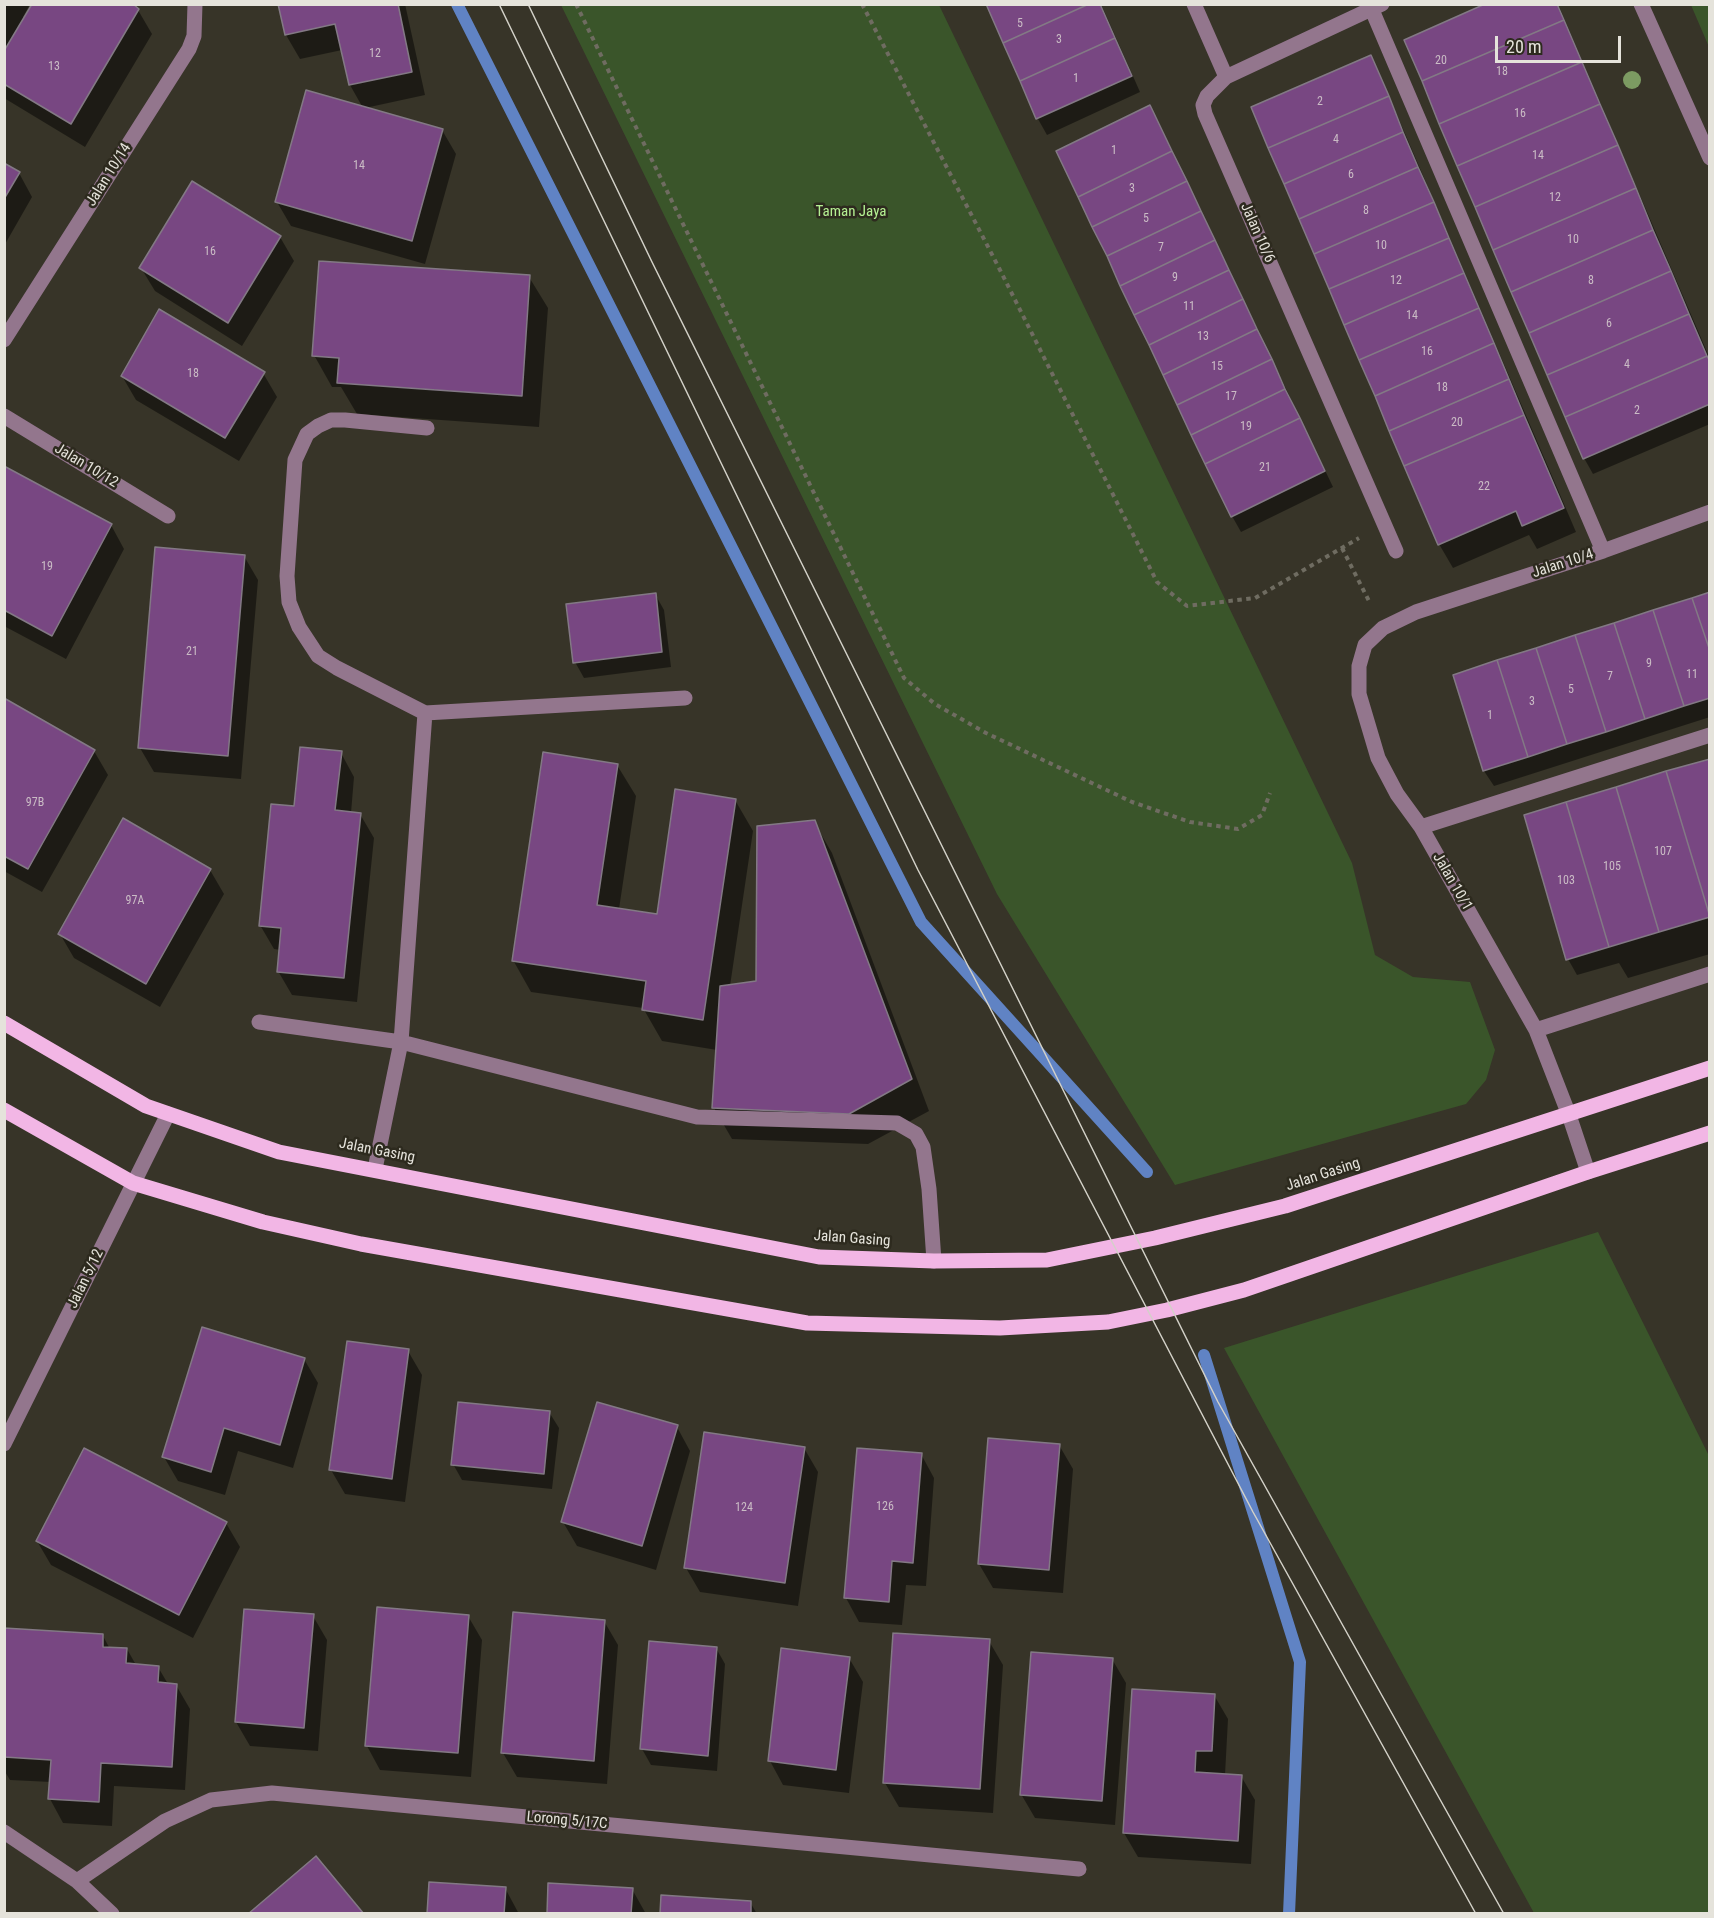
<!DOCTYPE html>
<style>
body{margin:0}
#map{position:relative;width:1714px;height:1918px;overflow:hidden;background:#373428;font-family:"Roboto Condensed",sans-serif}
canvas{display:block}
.frame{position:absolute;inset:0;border:6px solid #e5e3db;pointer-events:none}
.scale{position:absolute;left:1495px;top:36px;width:126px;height:27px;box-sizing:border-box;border:3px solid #e5e3db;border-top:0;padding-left:8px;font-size:18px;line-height:21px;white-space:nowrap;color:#e5e3db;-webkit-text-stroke:4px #2d2a1e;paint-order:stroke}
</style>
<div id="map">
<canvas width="1714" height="1918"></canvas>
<div class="frame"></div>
<div class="scale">20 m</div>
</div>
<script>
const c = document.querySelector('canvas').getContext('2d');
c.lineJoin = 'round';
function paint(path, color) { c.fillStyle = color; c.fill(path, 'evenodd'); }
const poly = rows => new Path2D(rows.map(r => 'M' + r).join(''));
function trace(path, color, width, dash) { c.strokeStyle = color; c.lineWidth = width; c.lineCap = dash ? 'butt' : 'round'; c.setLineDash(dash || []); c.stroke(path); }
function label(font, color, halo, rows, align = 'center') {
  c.font = font + ' "Roboto Condensed",sans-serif'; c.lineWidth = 5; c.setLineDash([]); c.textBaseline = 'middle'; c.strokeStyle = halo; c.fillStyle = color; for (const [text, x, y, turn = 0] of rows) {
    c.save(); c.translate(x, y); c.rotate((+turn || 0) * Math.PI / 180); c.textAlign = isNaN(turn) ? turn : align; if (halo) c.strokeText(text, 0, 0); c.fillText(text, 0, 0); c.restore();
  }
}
paint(poly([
 [561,5,939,5,1352,863,1375,955,1413,977,1470,982,1495,1050,1486,1080,1466,1104,1175,1185,997,894],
 [1691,5,1709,5,1709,47],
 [1598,1232,1709,1456,1709,1913,1534,1913,1224,1348]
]), '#3a552a');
paint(poly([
 [4,4,30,4,23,17,26,18,138,10,152,34,85,147,4,98],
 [280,4,405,4,425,95,365,108,442,130,456,154,425,264,291,226,277,202,363,108,350,85,342,50,300,59,286,35],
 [987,4,1101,4,1140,92,1047,135,1038,119],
 [1488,4,1558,4,1710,359,1710,424,1593,474,1584,458],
 [1370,57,1379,73,1576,532,1537,549,1529,535,1453,568,1439,544],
 [1150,107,1159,123,1333,487,1241,532,1232,516],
 [4,165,19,173,32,197,4,246],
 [280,237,294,261,242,346,155,291,141,268],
 [529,277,548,308,539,427,357,414,341,387,332,387,314,355],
 [263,373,277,397,239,461,136,400,122,376],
 [4,467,111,525,124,549,66,659,4,626],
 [244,556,258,580,241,779,154,772,140,748],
 [655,594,664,610,671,667,584,678,575,662],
 [1710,594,1710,717,1494,786,1484,771,1455,676],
 [4,700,94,751,108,775,42,892,4,871],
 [341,753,354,777,351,813,360,814,374,838,357,1002,292,995,278,971,281,950,274,949,260,925,295,808],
 [1710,760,1710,954,1628,978,1619,963,1577,975,1568,959],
 [617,765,636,796,619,909,658,915,735,800,753,831,730,986,757,982,814,822,832,853,929,1111,868,1144,732,1139,714,1108,717,1050,662,1041,643,1008,531,992,513,960],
 [210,870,224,894,160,1007,74,958,60,934],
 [408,1351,422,1375,405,1502,345,1494,331,1470],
 [304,1359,318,1383,293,1468,238,1451,225,1495,178,1481,164,1457],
 [549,1412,559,1428,552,1489,462,1480,453,1464],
 [677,1427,690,1451,656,1570,577,1546,563,1522],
 [1059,1445,1073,1469,1063,1593,993,1588,979,1564],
 [804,1448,818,1472,798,1606,700,1592,686,1568],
 [921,1454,934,1478,926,1586,906,1585,902,1625,859,1622,846,1598],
 [226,1523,240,1547,193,1638,51,1565,37,1541],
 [313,1616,327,1640,318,1751,250,1746,236,1722],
 [468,1616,482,1640,471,1777,380,1770,367,1746],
 [604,1621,618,1645,607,1784,517,1777,503,1753],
 [5,1630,103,1636,110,1649,127,1649,136,1665,158,1667,168,1684,176,1685,190,1709,185,1790,114,1786,112,1826,63,1823,50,1799,51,1782,10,1780,4,1770],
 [989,1641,1003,1665,993,1813,899,1807,885,1783],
 [716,1648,725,1664,717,1771,651,1765,642,1749],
 [849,1658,863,1682,849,1793,783,1785,770,1761],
 [1112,1659,1126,1683,1115,1825,1035,1818,1021,1794],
 [1214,1695,1228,1719,1225,1775,1241,1776,1255,1800,1251,1864,1138,1857,1124,1833],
 [505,1888,519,1914,429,1914],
 [632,1889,646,1914,548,1914],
 [750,1902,757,1914,661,1914]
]), '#0007');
trace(poly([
 [457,4,921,922,1147,1172],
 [1204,1355,1300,1662,1289,1914]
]), '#6083c4', 12);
const building = poly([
 [32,4,133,4,139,9,71,124,4,84,4,51,32,4],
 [278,4,398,4,412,72,349,85,335,24,285,35,278,4],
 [986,4,1089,4,1003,43,986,4],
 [1089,4,1100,4,1115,38,1020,81,1003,43,1089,4],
 [1485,4,1557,4,1564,20,1422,81,1404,40,1485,4],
 [1564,20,1582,62,1439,124,1422,81,1564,20],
 [1115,38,1132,76,1036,119,1020,81,1115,38],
 [1371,55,1389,96,1268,148,1251,107,1371,55],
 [1582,62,1600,104,1457,166,1439,124,1582,62],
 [306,90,443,129,412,241,275,202,306,90],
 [1389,96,1403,132,1284,184,1268,148,1389,96],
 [1600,104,1618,145,1475,207,1457,166,1600,104],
 [1150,105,1172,151,1078,197,1056,151,1150,105],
 [1403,132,1418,167,1299,219,1284,184,1403,132],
 [1618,145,1636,188,1493,250,1475,207,1618,145],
 [1172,151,1187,181,1092,227,1078,197,1172,151],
 [4,163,20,172,4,199,4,163],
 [1418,167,1434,202,1314,254,1299,219,1418,167],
 [192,181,281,236,228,323,139,268,192,181],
 [1187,181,1201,211,1107,256,1092,227,1187,181],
 [1636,188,1653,230,1511,292,1493,250,1636,188],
 [1434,202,1449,238,1329,289,1314,254,1434,202],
 [1201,211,1215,240,1120,286,1107,256,1201,211],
 [1653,230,1671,271,1529,333,1511,292,1653,230],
 [1449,238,1464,273,1344,325,1329,289,1449,238],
 [1215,240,1229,270,1134,315,1120,286,1215,240],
 [319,261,530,275,522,396,337,383,339,358,312,356,319,261],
 [1229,270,1243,299,1149,345,1134,315,1229,270],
 [1671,271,1689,314,1547,375,1529,333,1671,271],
 [1464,273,1479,308,1359,360,1344,325,1464,273],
 [1243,299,1257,329,1163,375,1149,345,1243,299],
 [1479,308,1494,343,1375,396,1359,360,1479,308],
 [159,309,265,372,225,438,121,376,159,309],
 [1689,314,1707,356,1565,417,1547,375,1689,314],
 [1257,329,1272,359,1177,405,1163,375,1257,329],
 [1494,343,1509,379,1389,431,1375,396,1494,343],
 [1707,356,1710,361,1710,404,1583,459,1565,417,1707,356],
 [1272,359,1285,389,1191,435,1177,405,1272,359],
 [1509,379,1524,415,1404,466,1389,431,1509,379],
 [1285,389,1300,418,1205,464,1191,435,1285,389],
 [1524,415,1564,508,1522,526,1516,511,1438,545,1404,466,1524,415],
 [1300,418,1325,471,1231,517,1205,464,1300,418],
 [4,466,112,524,52,636,4,610,4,466],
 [155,547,245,555,228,756,138,748,155,547],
 [1710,592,1710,651,1692,598,1710,592],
 [656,593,662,652,573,663,566,604,656,593],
 [1692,598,1710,651,1710,698,1684,706,1653,610,1692,598],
 [1653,610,1684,706,1645,719,1614,623,1653,610],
 [1614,623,1645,719,1606,732,1575,635,1614,623],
 [1575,635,1606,732,1567,744,1536,648,1575,635],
 [1536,648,1567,744,1528,757,1497,660,1536,648],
 [1497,660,1528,757,1483,771,1453,675,1497,660],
 [4,698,95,750,28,869,4,856,4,698],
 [300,747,342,751,335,810,361,813,344,978,277,972,281,928,259,926,271,804,294,806,300,747],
 [543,752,618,764,597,905,657,914,675,789,736,799,703,1020,642,1010,646,981,512,961,543,752],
 [1710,759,1710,917,1666,771,1710,759],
 [1666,771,1710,917,1659,932,1616,787,1666,771],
 [1616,787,1659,932,1609,947,1566,802,1616,787],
 [1566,802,1609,947,1566,960,1524,815,1566,802],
 [123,818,211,869,146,984,58,934,123,818],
 [815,820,912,1079,849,1114,712,1108,720,986,756,981,757,826,815,820],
 [202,1327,305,1358,280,1445,224,1428,211,1472,162,1457,202,1327],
 [347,1341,409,1349,392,1479,329,1470,347,1341],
 [458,1402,550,1411,544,1474,451,1465,458,1402],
 [597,1402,678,1425,642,1546,561,1522,597,1402],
 [704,1432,805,1447,785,1583,684,1568,704,1432],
 [988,1438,1060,1444,1049,1570,978,1564,988,1438],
 [84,1448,227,1522,179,1615,36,1541,84,1448],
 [857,1448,922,1453,913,1563,892,1561,889,1602,844,1598,857,1448],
 [377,1607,469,1615,458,1753,365,1746,377,1607],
 [244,1609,314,1614,304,1728,235,1722,244,1609],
 [513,1612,605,1620,594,1761,501,1753,513,1612],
 [4,1628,103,1634,103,1647,127,1648,126,1663,159,1666,158,1682,177,1684,172,1767,101,1763,99,1802,48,1799,51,1760,4,1757,4,1628],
 [893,1633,990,1639,980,1789,883,1783,893,1633],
 [649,1641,717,1647,708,1756,640,1749,649,1641],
 [781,1648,850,1657,836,1770,768,1761,781,1648],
 [1031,1652,1113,1658,1102,1801,1020,1795,1031,1652],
 [1132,1689,1215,1694,1212,1751,1196,1751,1195,1772,1242,1775,1238,1841,1123,1833,1132,1689],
 [316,1856,364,1914,248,1914,316,1856],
 [429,1882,506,1887,504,1914,427,1914,429,1882],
 [548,1883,633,1888,631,1914,547,1914,548,1883],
 [661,1895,751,1901,751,1914,660,1914,661,1895]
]);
paint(building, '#784782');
trace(building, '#837985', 1.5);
trace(poly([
 [576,4,904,678,935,704,986,733,1132,802,1190,822,1238,829,1262,815,1270,793],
 [862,4,999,268,1157,582,1187,606,1255,598,1359,538],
 [1342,548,1370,603]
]), '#6f6c61', 4, [4.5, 4.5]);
trace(poly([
 [1194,4,1226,77],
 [1382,4,1226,77,1207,96,1203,105,1205,114,1396,551],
 [1641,4,1710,158],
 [1372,10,1603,551],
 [4,340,189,49,194,36,195,4],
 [4,416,168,516],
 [425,713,685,698],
 [1421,827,1710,735],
 [259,1022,401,1042,697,1117,897,1123,916,1134,923,1147,929,1189,934,1261],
 [1536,1030,1710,974],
 [375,1169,401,1042,425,713,337,668,318,656,299,627,289,602,287,576,295,460,307,434,318,426,331,420,345,420,427,428],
 [1588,1172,1569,1115,1536,1030,1421,827,1397,794,1378,758,1359,694,1359,666,1365,645,1383,628,1416,612,1603,551,1710,512],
 [4,1444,168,1114],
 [4,1832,77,1881,112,1914],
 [77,1881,165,1821,211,1800,272,1793,1079,1869]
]), '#93768d', 15);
trace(poly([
 [4,1023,146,1106,279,1152,819,1257,934,1261,1047,1260,1155,1238,1285,1206,1710,1068],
 [4,1110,133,1183,263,1222,361,1244,807,1323,1000,1328,1108,1322,1167,1310,1244,1290,1588,1172,1710,1133]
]), '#f2b6e5', 15);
trace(poly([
 [499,4,918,870,1253,1512,1476,1914],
 [528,4,652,262,1218,1402,1504,1914]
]), '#d3d1c8', 1.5);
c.fillStyle = '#7c9b62';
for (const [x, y] of [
 [1632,80]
]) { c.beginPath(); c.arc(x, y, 9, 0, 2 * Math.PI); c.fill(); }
label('12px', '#cabcc5', null, [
 ["5",1020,24],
 ["3",1059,40],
 ["12",375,54],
 ["20",1441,61],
 ["13",54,67],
 ["18",1502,72],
 ["1",1076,79],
 ["2",1320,102],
 ["16",1520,114],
 ["4",1336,140],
 ["1",1114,151],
 ["14",1538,156],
 ["14",359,166],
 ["6",1351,175],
 ["3",1132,189],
 ["12",1555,198],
 ["8",1366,211],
 ["5",1146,219],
 ["10",1573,240],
 ["10",1381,246],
 ["7",1161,248],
 ["16",210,252],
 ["9",1175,278],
 ["12",1396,281],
 ["8",1591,281],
 ["11",1189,307],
 ["14",1412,316],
 ["6",1609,324],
 ["13",1203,337],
 ["16",1427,352],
 ["4",1627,365],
 ["15",1217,367],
 ["18",193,374],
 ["18",1442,388],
 ["17",1231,397],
 ["2",1637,411],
 ["20",1457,423],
 ["19",1246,427],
 ["21",1265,468],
 ["22",1484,487],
 ["19",47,567],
 ["21",192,652],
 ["9",1649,664],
 ["11",1692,675],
 ["7",1610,677],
 ["5",1571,690],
 ["3",1532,702],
 ["1",1490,716],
 ["97B",35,803],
 ["107",1663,852],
 ["105",1612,867],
 ["103",1566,881],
 ["97A",135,901],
 ["126",885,1507],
 ["124",744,1508]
]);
label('15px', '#e5e3db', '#2d2a1e', [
 ["Jalan 10/14",109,175,-58],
 ["Jalan 10/6",1257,233,66],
 ["Jalan 10/12",86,466,31],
 ["Jalan 10/4",1563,564,-18],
 ["Jalan 10/1",1452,882,60],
 ["Jalan Gasing",377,1151,11],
 ["Jalan Gasing",1323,1175,-18],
 ["Jalan Gasing",852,1239,4],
 ["Jalan 5/12",86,1279,-64],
 ["Lorong 5/17C",567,1821,5]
]);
label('15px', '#b4f092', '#2d2a1e', [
 ["Taman Jaya",851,212]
]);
</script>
